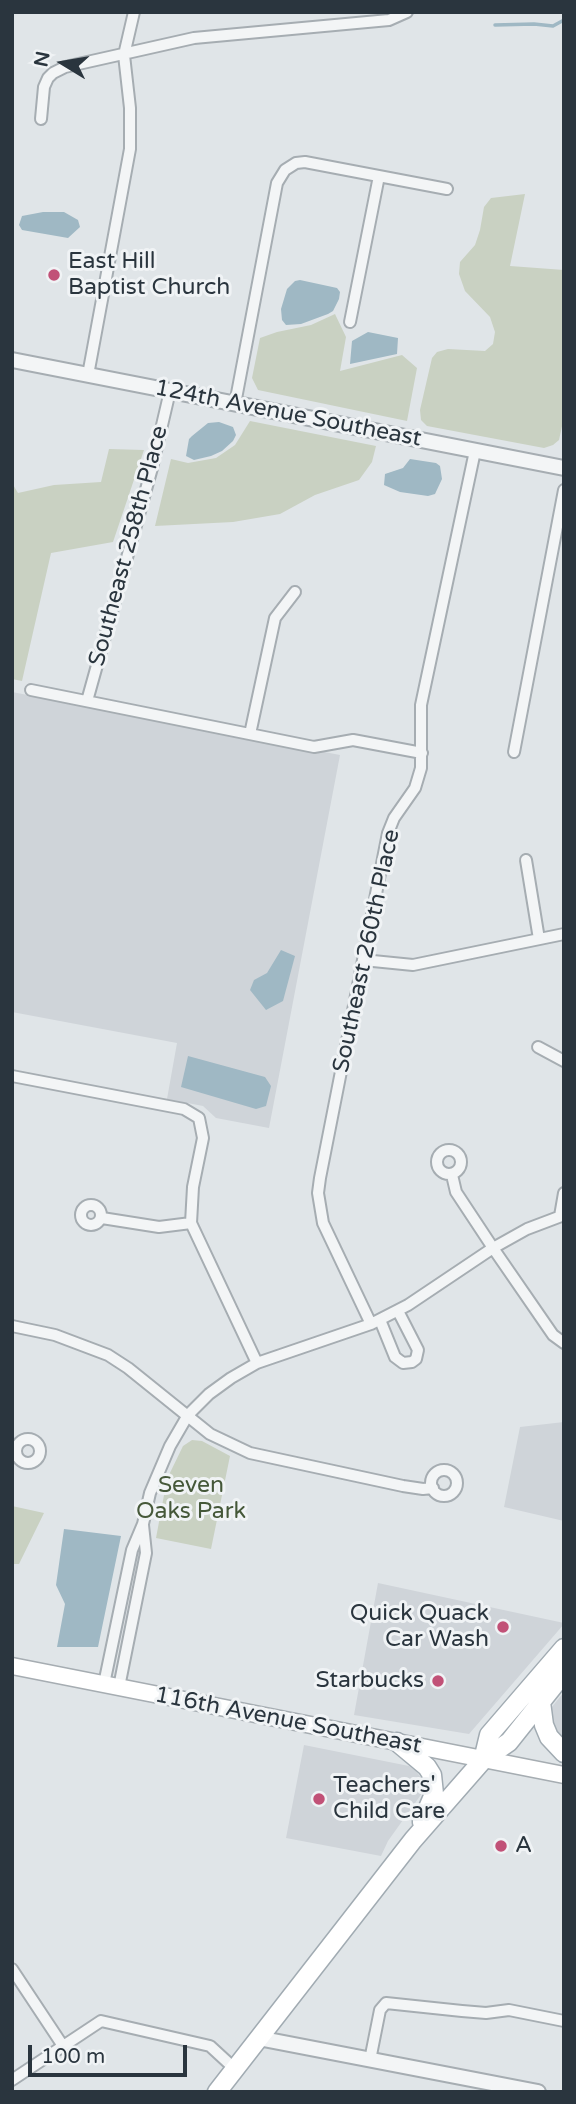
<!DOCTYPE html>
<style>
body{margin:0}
#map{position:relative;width:576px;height:2104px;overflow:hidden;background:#e0e5e8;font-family:"Varela Round",sans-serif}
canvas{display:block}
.frame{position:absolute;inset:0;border:14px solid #2a353e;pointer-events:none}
.north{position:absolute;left:28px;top:28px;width:70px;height:70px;-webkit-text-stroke:5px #f0f3f5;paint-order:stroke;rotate:281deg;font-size:19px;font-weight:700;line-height:28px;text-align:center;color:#2a353e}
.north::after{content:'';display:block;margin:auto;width:24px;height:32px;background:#2a353e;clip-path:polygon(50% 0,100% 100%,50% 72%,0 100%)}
.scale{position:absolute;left:28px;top:2045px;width:159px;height:32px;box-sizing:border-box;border:4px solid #2a353e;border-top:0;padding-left:9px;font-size:21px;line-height:24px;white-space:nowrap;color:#2a353e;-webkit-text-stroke:5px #f0f3f5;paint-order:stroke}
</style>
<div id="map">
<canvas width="576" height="2104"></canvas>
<div class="frame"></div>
<div class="north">N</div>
<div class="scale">100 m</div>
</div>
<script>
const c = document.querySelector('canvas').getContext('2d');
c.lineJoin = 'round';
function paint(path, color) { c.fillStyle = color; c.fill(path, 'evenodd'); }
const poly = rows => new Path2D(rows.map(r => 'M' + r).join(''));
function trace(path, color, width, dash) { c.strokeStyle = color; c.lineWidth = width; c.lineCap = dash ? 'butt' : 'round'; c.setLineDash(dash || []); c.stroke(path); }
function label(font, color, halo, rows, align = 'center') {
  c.font = font + ' "Varela Round",sans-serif'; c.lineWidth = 6; c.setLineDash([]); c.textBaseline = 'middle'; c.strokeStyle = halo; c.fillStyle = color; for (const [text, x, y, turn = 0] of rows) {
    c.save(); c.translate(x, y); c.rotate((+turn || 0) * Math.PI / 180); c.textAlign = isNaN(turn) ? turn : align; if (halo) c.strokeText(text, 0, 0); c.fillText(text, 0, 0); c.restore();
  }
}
paint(poly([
 [12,692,340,755,269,1128,216,1118,203,1106,167,1099,177,1043,12,1012],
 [564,1422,564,1521,504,1507,520,1427],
 [378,1583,564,1623,564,1624,469,1734,354,1715],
 [564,1692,564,1739,554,1729,551,1719,551,1708],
 [304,1745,409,1766,416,1771,421,1778,425,1789,388,1841,381,1856,286,1838]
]), '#cfd4d9');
paint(poly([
 [525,194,510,266,564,270,564,417,559,440,553,445,544,448,427,426,421,420,420,410,432,358,437,352,448,349,485,351,493,344,495,332,490,317,465,291,459,274,460,262,475,245,480,230,484,207,491,198],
 [335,314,346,337,340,371,402,355,417,368,407,421,258,390,252,378,260,338,277,332,311,325],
 [250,421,376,446,372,462,359,480,315,495,280,514,233,522,155,526,171,459,188,463,216,458,235,445],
 [109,449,144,450,113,542,51,553,22,681,12,679,12,483,18,493,54,485,101,482],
 [192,1440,202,1441,230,1456,211,1549,156,1538,167,1479,183,1446],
 [12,1506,44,1513,19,1564,12,1564]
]), '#c9d1c2');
paint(poly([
 [43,212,64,212,78,220,80,227,68,238,22,230,19,225,22,216],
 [300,280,337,288,340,292,339,299,333,311,328,314,301,324,286,325,282,320,281,309,287,289,295,281],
 [368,332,398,338,397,354,350,364,352,341],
 [219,422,233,427,236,435,233,441,222,451,211,456,194,460,186,456,189,439,192,436,208,423],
 [410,459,436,463,440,466,442,479,435,494,428,496,400,492,384,485,385,474,403,468],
 [281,950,295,956,283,1001,266,1010,250,990,254,980,267,973],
 [188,1056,265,1077,271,1086,266,1106,256,1109,181,1087],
 [64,1529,121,1536,98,1647,57,1647,65,1604,56,1585]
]), '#9fb8c4');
trace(poly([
 [495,25,534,24,553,26,564,20]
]), '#9fb8c4', 3.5);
const minor = poly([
 [41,119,44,87,48,78,53,73,65,67,194,38,389,20,407,12],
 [350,322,379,176],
 [88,375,130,149,130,108,124,55,134,12],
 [235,404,277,183,285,170,296,163,305,162,447,189],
 [31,690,314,747,353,740,422,753],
 [87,701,152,468,170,391],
 [250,734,275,618,295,592],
 [514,752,564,490],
 [526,860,539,939],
 [363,960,413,965,564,934],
 [538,1047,564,1061],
 [12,1076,184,1109,199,1118,203,1138,193,1187,191,1223,257,1363],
 '437 1162a12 12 0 1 1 24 0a12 12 0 1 1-24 0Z',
 [452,1175,456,1192,493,1248,553,1335,564,1343],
 '81 1215a10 10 0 1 1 20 0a10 10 0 1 1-20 0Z',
 [560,1216,564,1193],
 [102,1218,159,1227,191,1223],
 [380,1320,395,1357,403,1363,412,1362,416,1359,418,1350,398,1311],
 [371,1324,323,1223,318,1193,320,1178,388,833,394,818,415,788,421,768,421,705,475,451],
 [12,1326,55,1335,108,1355,128,1368,210,1434,250,1453,403,1486,423,1489,433,1488],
 '16 1451a12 12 0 1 1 24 0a12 12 0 1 1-24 0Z',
 '431 1483a13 13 0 1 1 26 0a13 13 0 1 1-26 0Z',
 [104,1684,132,1550,143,1524,150,1493,170,1446,188,1415,209,1394,231,1378,257,1363,371,1324,408,1305,493,1248,527,1229,564,1215],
 [119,1687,146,1553,143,1525],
 [12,1969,63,2046],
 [370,2060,380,2010,386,2003,462,2011,486,2013,509,2010,564,2021],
 [12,2080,101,2021,210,2046,235,2069]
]);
const tertiary = poly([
 [12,360,564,468],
 [258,2038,538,2092]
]);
const secondary = poly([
 [12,1666,564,1775]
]);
const primary = poly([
 [541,1702,544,1725,549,1737,564,1753],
 [397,1742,427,1767,432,1775,434,1794,422,1822],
 [483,1760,489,1735,564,1648],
 [217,2092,413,1840,483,1760,509,1742,564,1673]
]);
trace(minor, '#a6adb2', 14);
trace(tertiary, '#a6adb2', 18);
trace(secondary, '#a6adb2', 19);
trace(primary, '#a1abb2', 21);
trace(minor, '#f3f5f6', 10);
trace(tertiary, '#f3f5f6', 14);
trace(secondary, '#fff', 16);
trace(primary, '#fff', 18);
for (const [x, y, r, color] of [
 [54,275,7,"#c15177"],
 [503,1627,7,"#c15177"],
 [438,1681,7,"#c15177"],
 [319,1799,7,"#c15177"],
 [501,1846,7,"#c15177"]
]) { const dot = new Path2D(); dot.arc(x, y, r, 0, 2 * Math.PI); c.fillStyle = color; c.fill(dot); trace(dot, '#f0f3f5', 2.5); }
label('23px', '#2a353e', '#f0f3f5', [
 ["East Hill",68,262],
 ["Baptist Church",68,288],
 ["Quick Quack",489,1614,"right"],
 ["Car Wash",489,1640,"right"],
 ["Starbucks",424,1681,"right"],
 ["Teachers'",333,1786],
 ["Child Care",333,1812],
 ["A",515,1846]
], 'left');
label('23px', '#2a353e', '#f0f3f5', [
 ["124th Avenue Southeast",288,414,11],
 ["Southeast 258th Place",129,546,-75],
 ["Southeast 260th Place",367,951,-78],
 ["116th Avenue Southeast",288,1721,11]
]);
label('23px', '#455839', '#f0f3f5', [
 ["Seven",191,1486],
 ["Oaks Park",191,1512]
]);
</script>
